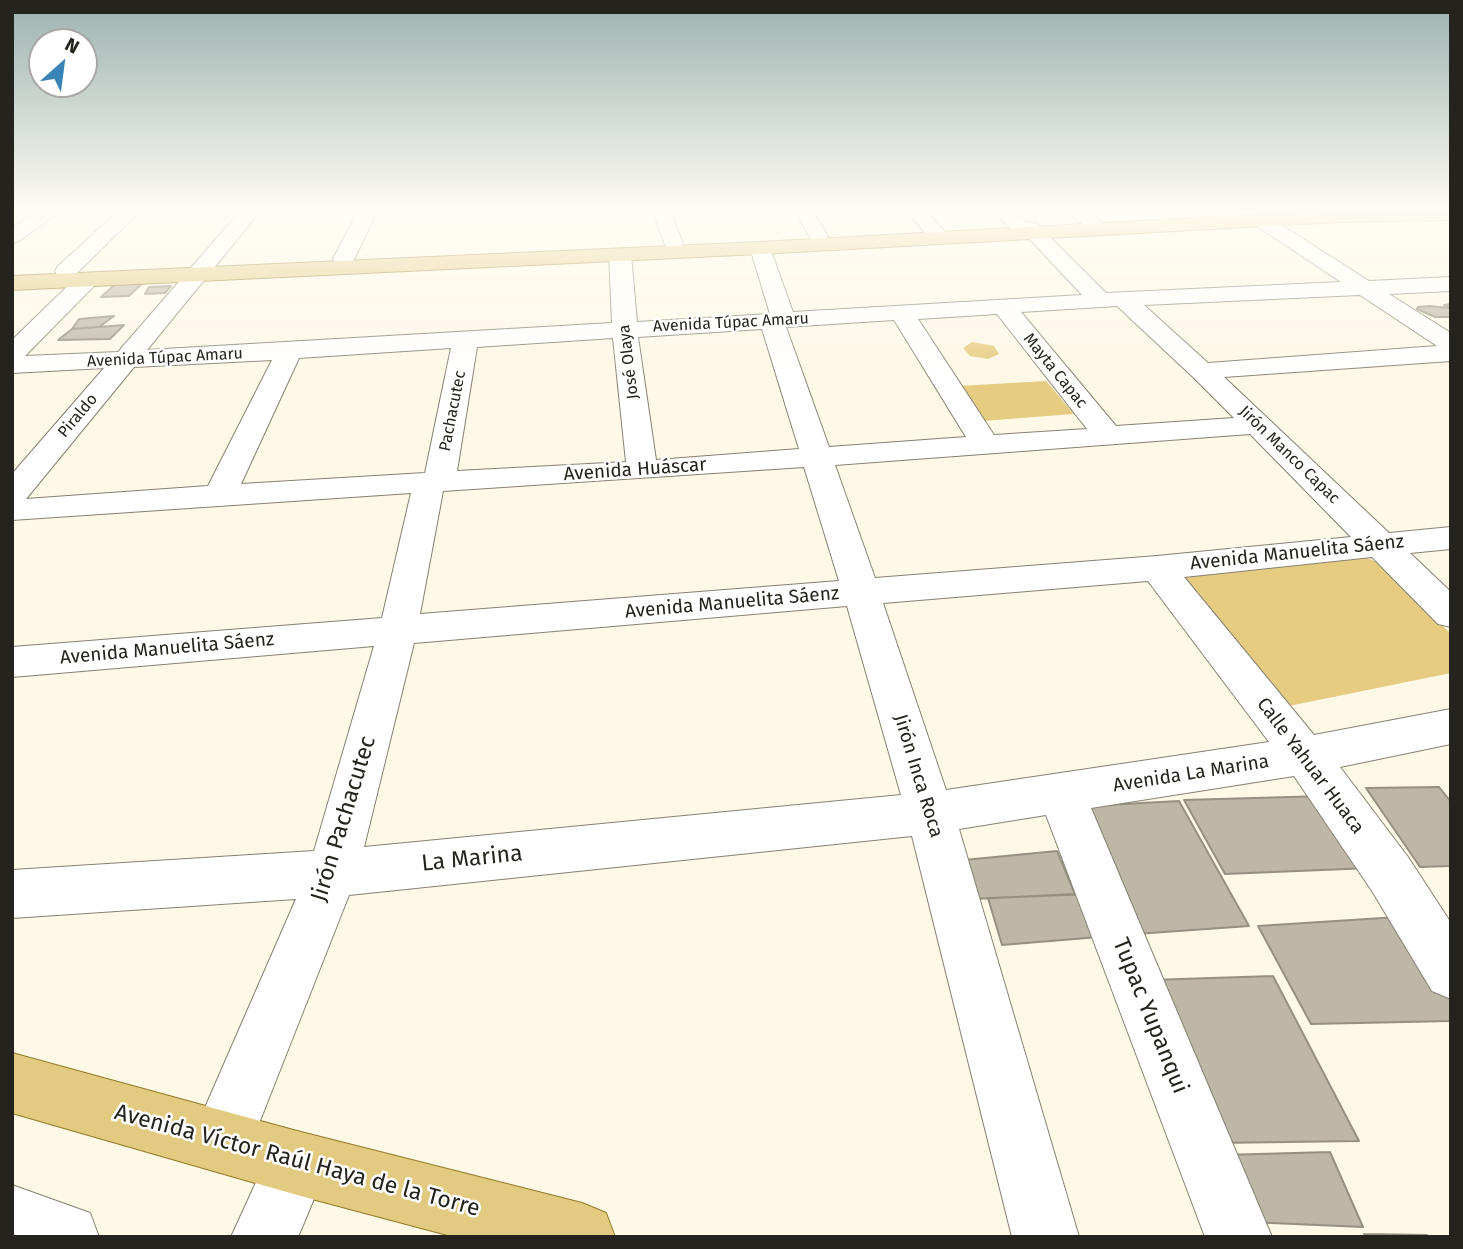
<!DOCTYPE html>
<meta charset="utf-8">
<style>
body{margin:0}
#map{position:relative;width:1463px;height:1249px;overflow:hidden;background:#fef8e7;font-family:"Fira Sans",sans-serif}
canvas{display:block}
.frame{position:absolute;inset:0;border:14px solid #25231d;pointer-events:none}
.north{position:absolute;left:28px;top:28px;width:70px;height:70px;box-sizing:border-box;background:#fff;border:2px solid #a8a7a5;border-radius:50%;rotate:28deg;font-size:19px;font-weight:700;line-height:28px;text-align:center;color:#25231d}
.north::after{content:'';display:block;margin:auto;width:24px;height:32px;background:#3985b8;clip-path:polygon(50% 0,100% 100%,50% 72%,0 100%)}
</style>
<div id="map">
<canvas width="1463" height="1249"></canvas>
<div class="frame"></div>
<div class="north">N</div>
</div>
<script>
const c = document.querySelector('canvas').getContext('2d');
c.lineJoin = 'round';
function paint(path, color) { c.fillStyle = color; c.fill(path, 'evenodd'); }
const poly = rows => new Path2D(rows.map(r => 'M' + r).join(''));
function trace(path, color, width, dash) { c.strokeStyle = color; c.lineWidth = width; c.lineCap = dash ? 'butt' : 'round'; c.setLineDash(dash || []); c.stroke(path); }
function label(font, color, halo, rows, align = 'center') {
  c.font = font + ' "Fira Sans",sans-serif'; c.lineWidth = 5; c.setLineDash([]); c.textBaseline = 'middle'; c.strokeStyle = halo; c.fillStyle = color; for (const [text, x, y, turn = 0] of rows) {
    c.save(); c.translate(x, y); c.rotate((+turn || 0) * Math.PI / 180); c.textAlign = isNaN(turn) ? turn : align; if (halo) c.strokeText(text, 0, 0); c.fillText(text, 0, 0); c.restore();
  }
}
paint(poly([
 [972,342,994,346,999,354,988,359,970,356,963,348],
 [1046,381,1074,414,982,421,959,386],
 [1367,558,1379,563,1451,634,1451,673,1284,707,1184,579,1189,573]
]), '#e5cc81');
const building = poly([
 [147,279,129,296,101,297,119,281,147,279],
 [171,286,165,293,145,294,149,287,171,286],
 [1451,304,1451,317,1435,317,1417,309,1418,307,1430,306,1449,308,1444,305,1451,304],
 [114,316,99,327,72,329,79,319,114,316],
 [124,325,110,339,58,340,72,329,124,325],
 [1439,787,1451,802,1451,866,1420,867,1366,788,1439,787],
 [1325,796,1371,868,1225,874,1184,800,1325,796],
 [1179,801,1249,926,1122,935,1069,807,1179,801],
 [1057,851,1075,894,974,899,964,860,1057,851],
 [1093,894,1111,936,1002,945,988,898,1093,894],
 [1398,917,1451,998,1451,1021,1311,1024,1258,926,1398,917],
 [1273,976,1359,1141,1214,1143,1150,980,1273,976],
 [1330,1152,1363,1227,1248,1222,1222,1155,1330,1152],
 [1364,1234,1427,1235,1428,1237,1365,1237,1364,1234]
]);
paint(building, '#bdb7a7');
trace(building, '#959081', 2);
const minor = poly([
 [42,209,64,209,19,241,12,243,12,228,42,209],
 [121,209,142,209,74,276,58,276,55,271,58,266,121,209],
 [242,209,262,209,147,350,612,323,609,255,612,250,620,249,628,250,631,255,637,322,770,314,750,248,753,244,760,242,767,244,770,248,793,312,1082,295,1023,232,1013,231,991,209,1011,209,1026,222,1036,223,1106,293,1341,282,1255,225,1252,221,1262,215,1269,217,1369,281,1451,277,1451,291,1389,294,1451,333,1451,361,1224,377,1389,533,1451,527,1451,549,1410,553,1451,592,1451,627,1438,624,1372,557,1184,577,1314,735,1451,709,1451,744,1340,767,1408,857,1451,923,1451,999,1432,991,1372,891,1294,776,1091,808,1272,1237,1205,1237,1046,815,959,829,1079,1237,1012,1237,912,836,349,895,243,1164,221,1173,199,1164,190,1142,296,899,12,918,12,870,314,851,374,646,12,677,12,647,382,618,411,493,12,520,12,474,104,368,12,373,12,340,79,275,87,273,95,275,98,280,95,285,25,356,118,352,242,209],
 [1360,295,1437,346,1208,363,1144,305,1360,295],
 [1117,306,1193,377,1234,418,1116,426,1021,312,1117,306],
 [997,314,1087,429,994,435,918,319,997,314],
 [894,320,966,437,829,447,786,327,894,320],
 [762,329,799,449,656,460,638,337,762,329],
 [613,338,626,462,457,471,477,347,613,338],
 [451,348,425,473,241,484,299,358,451,348],
 [272,360,208,486,26,499,134,367,272,360],
 [1250,434,1351,537,1157,556,875,578,835,465,1250,434],
 [804,467,839,581,420,614,443,491,804,467],
 [1148,581,1269,742,946,790,883,603,1148,581],
 [847,606,901,795,364,847,414,643,847,606],
 [359,209,378,209,352,264,336,264,333,259,359,209],
 [652,209,670,209,683,244,680,248,666,248,652,209],
 [794,209,812,209,828,236,825,240,811,240,794,209],
 [905,209,924,209,945,232,942,236,935,238,928,236,905,209],
 [1065,209,1087,209,1103,223,1100,227,1086,227,1065,209],
 [1212,209,1235,209,1244,216,1234,222,1212,209],
 [297,1131,319,1141,329,1163,298,1237,231,1237,275,1141,297,1131],
 [12,1185,90,1213,99,1237,12,1237,12,1185]
]);
const major = poly([
 [1451,209,1451,220,1338,222,760,254,12,290,12,276,760,242,1338,210,1451,209],
 [12,1053,297,1131,582,1203,606,1213,615,1237,455,1237,297,1195,12,1113,12,1053]
]);
trace(minor, '#878172', 2);
trace(major, '#937a27', 2);
paint(minor, '#fff');
paint(major, '#e2cb80');
const sky = c.createLinearGradient(0, 0, 0, 383);
sky.addColorStop(0, '#9cb2af');
sky.addColorStop(0.55, '#fffcf4');
sky.addColorStop(1, '#fffcf400');
c.fillStyle = sky;
c.fillRect(0, 0, 1463, 383);
label('16px', '#25231d', '#fff', [
 ["Avenida Túpac Amaru",731,323,-3],
 ["Avenida Túpac Amaru",165,358,-3],
 ["José Olaya",629,362,-97],
 ["Mayta Capac",1055,371,51],
 ["Pachacutec",453,411,-79],
 ["Piraldo",78,416,-50],
 ["Jirón Manco Capac",1289,455,44]
]);
label('19px', '#25231d', '#fff', [
 ["Avenida Huáscar",635,470,-4],
 ["Avenida Manuelita Sáenz",1297,553,-6],
 ["Avenida Manuelita Sáenz",732,603,-5],
 ["Avenida Manuelita Sáenz",167,649,-5],
 ["Calle Yahuar Huaca",1310,766,53],
 ["Avenida La Marina",1191,774,-9],
 ["Jirón Inca Roca",918,776,73]
]);
label('23px', '#25231d', '#fff', [
 ["Jirón Pachacutec",344,819,-73],
 ["La Marina",472,859,-6],
 ["Tupac Yupanqui",1150,1016,68],
 ["Avenida Víctor Raúl Haya de la Torre",297,1161,15]
]);
</script>
